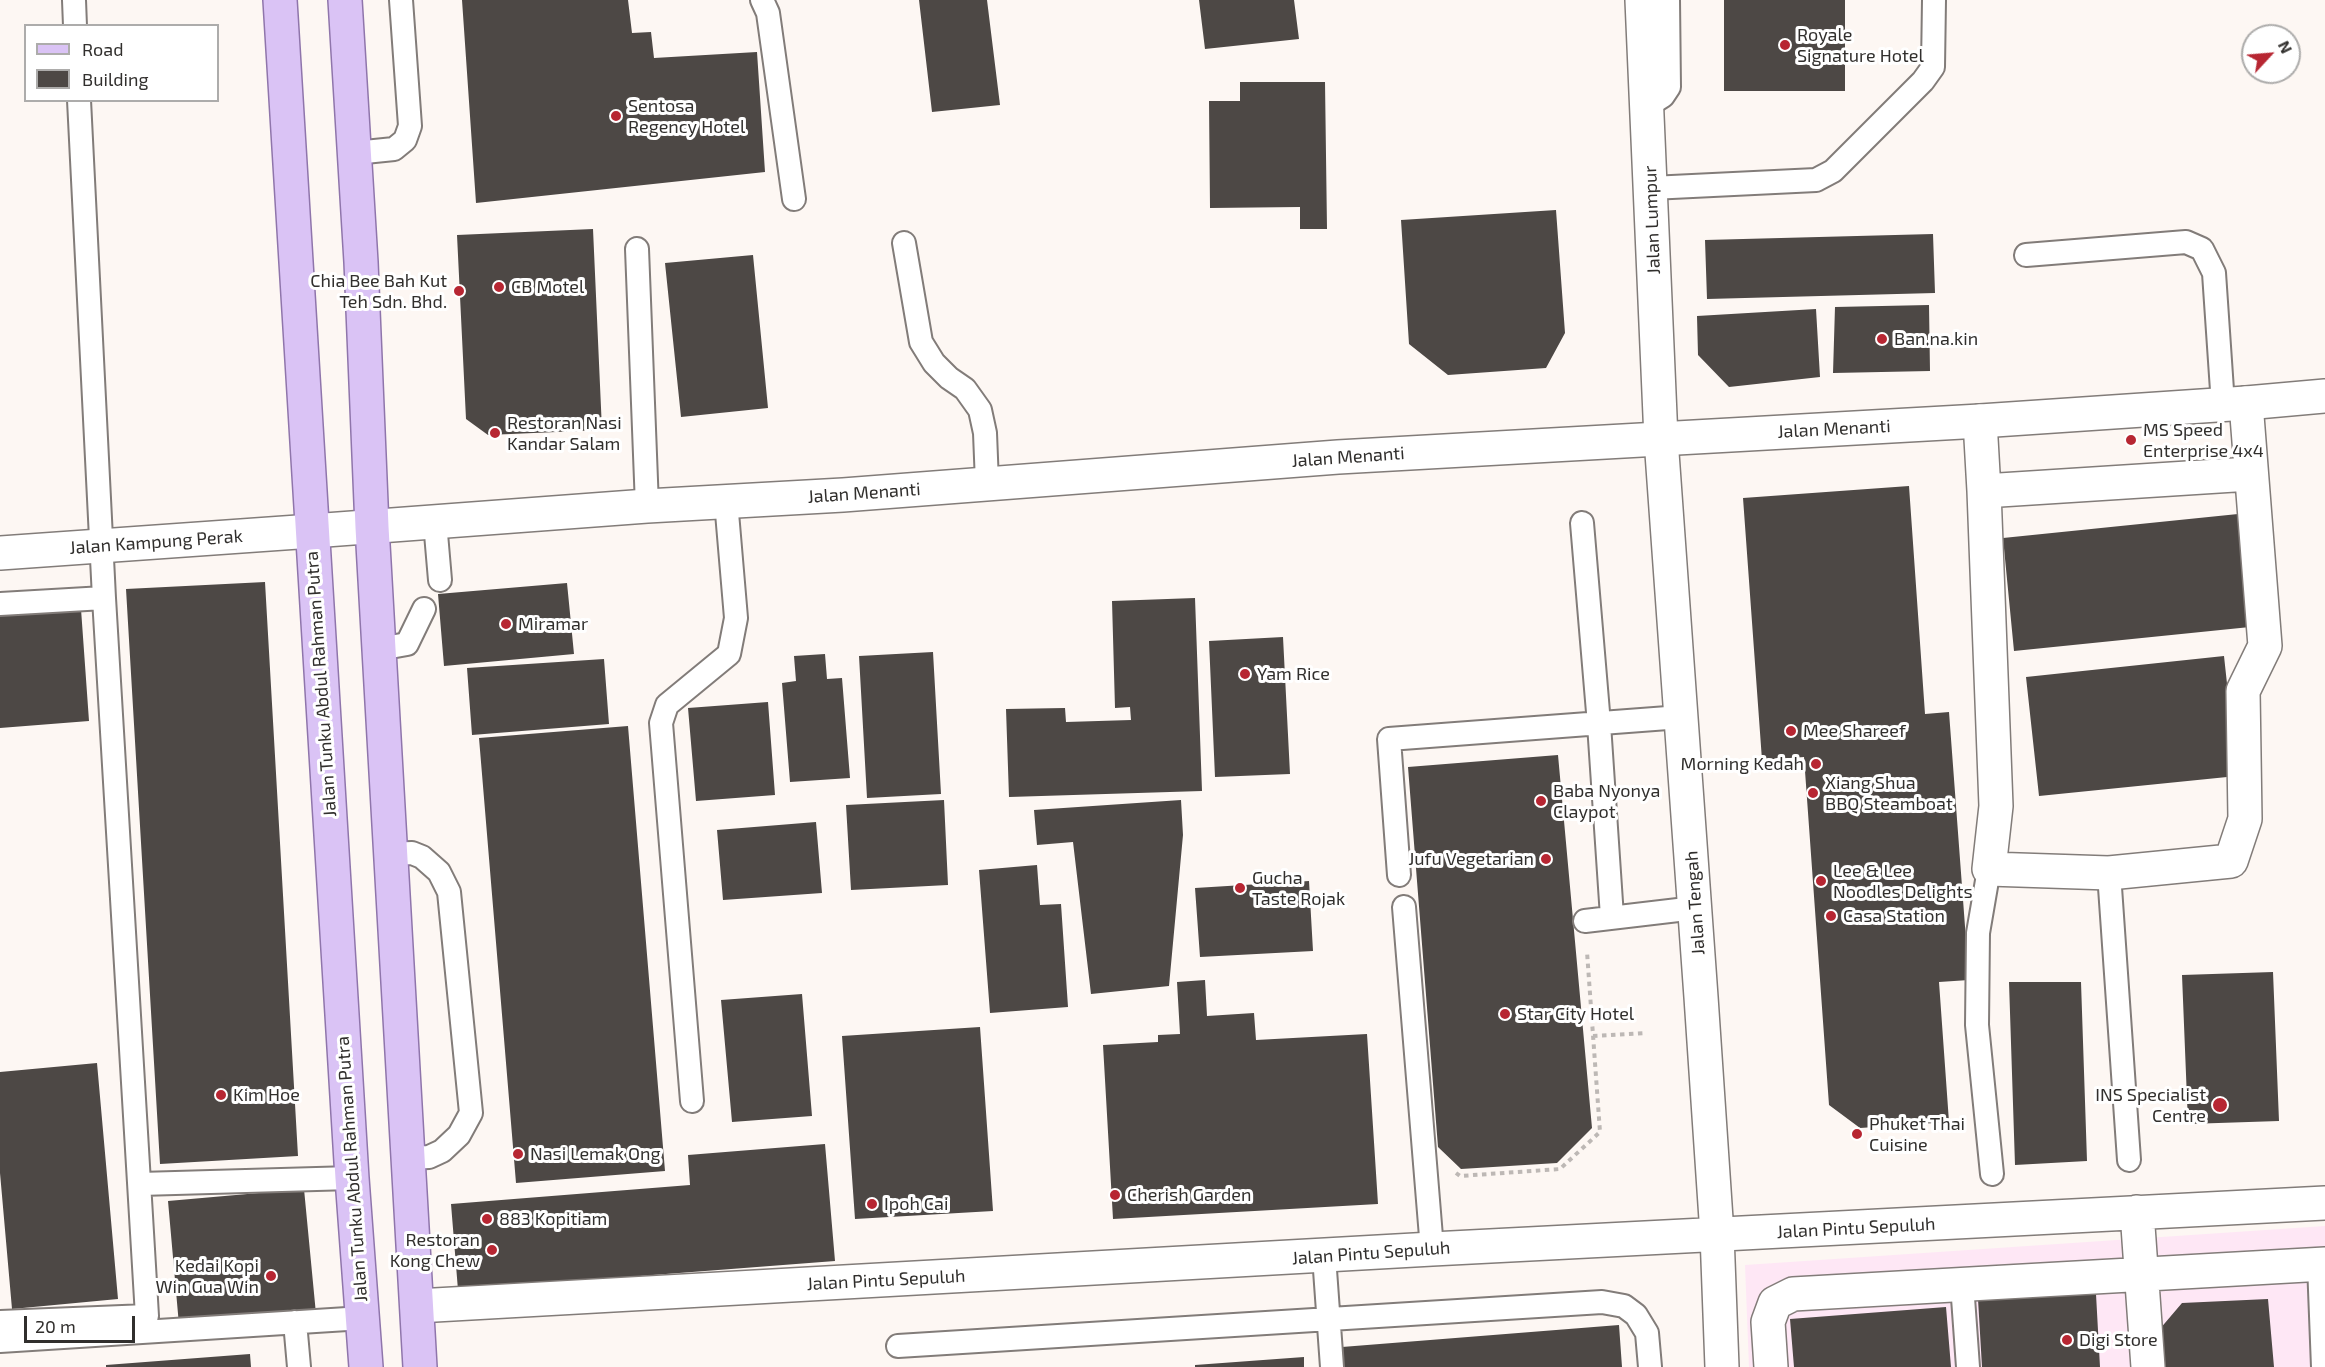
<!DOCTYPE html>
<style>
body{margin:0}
#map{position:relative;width:2325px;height:1367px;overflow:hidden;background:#fdf7f3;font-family:"Exo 2",sans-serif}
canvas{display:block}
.legend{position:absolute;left:24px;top:24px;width:195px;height:78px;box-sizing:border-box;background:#fff;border:2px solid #adacab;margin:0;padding:8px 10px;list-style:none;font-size:18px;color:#312f2d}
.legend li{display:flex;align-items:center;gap:12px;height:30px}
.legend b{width:30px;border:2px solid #adacab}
.north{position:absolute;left:2241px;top:24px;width:60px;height:60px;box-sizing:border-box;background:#fff;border:2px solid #adacab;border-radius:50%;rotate:64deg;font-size:16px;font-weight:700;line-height:24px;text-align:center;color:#312f2d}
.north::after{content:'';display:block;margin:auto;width:21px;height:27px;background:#b72632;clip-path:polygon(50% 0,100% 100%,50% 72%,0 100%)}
.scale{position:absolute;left:24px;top:1316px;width:111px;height:27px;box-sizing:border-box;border:3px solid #312f2d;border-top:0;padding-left:8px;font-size:18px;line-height:21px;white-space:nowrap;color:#312f2d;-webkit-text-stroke:4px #fff;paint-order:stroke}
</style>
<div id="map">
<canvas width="2325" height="1367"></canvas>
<ul class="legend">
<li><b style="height:8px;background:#dac3f5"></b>Road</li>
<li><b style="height:16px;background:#4d4845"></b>Building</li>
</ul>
<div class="north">N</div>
<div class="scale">20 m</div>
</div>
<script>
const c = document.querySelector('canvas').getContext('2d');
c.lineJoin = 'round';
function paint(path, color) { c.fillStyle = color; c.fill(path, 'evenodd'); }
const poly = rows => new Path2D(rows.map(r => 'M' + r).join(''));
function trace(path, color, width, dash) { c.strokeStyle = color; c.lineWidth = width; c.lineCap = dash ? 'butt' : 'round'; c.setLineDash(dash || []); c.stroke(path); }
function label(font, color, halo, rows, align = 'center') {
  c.font = font + ' "Exo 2",sans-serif'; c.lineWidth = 6; c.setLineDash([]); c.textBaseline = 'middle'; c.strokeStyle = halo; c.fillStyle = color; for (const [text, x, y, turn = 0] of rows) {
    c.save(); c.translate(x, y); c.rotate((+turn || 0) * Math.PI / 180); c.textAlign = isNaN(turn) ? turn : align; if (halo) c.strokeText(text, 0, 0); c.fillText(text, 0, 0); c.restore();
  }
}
paint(poly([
 [2325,1226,2325,1367,1749,1367,1745,1265]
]), '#fee7f5');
paint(poly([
 [462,0,628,0,632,33,651,32,654,58,757,52,765,172,476,203],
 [919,0,987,0,1000,105,932,112],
 [1199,0,1294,0,1299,39,1205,49],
 [1724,0,1845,0,1845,91,1724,91],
 [1240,82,1325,82,1327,229,1300,229,1300,207,1210,208,1209,101,1240,101],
 [1556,210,1565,333,1546,368,1448,375,1409,344,1401,220],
 [593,229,602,430,488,435,466,419,457,235],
 [1933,234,1935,293,1707,299,1705,240],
 [753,255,768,408,681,417,665,263],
 [1929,305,1930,371,1833,373,1835,307],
 [1816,309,1820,377,1729,387,1698,355,1697,316],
 [1909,486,1925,714,1949,712,1969,980,1939,982,1949,1122,1860,1128,1829,1105,1804,757,1762,760,1743,498],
 [2238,514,2250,627,2014,651,2003,538],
 [265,582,298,1156,160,1164,126,589],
 [567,583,574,654,444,666,438,594],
 [1195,598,1202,791,1009,797,1006,709,1065,708,1066,722,1131,720,1130,707,1115,708,1112,601],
 [81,609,89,721,0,728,0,615],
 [1283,637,1290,774,1215,777,1209,641],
 [933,652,941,794,867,798,859,656],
 [825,654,827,679,842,678,850,778,790,782,782,683,796,681,794,656],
 [2224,656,2237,776,2039,796,2026,677],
 [604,659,609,724,472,735,467,668],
 [768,702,775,795,696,801,688,708],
 [628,726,665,1171,516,1183,479,738],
 [1558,755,1592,1128,1557,1163,1461,1169,1438,1147,1408,767],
 [944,800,948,885,851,890,846,805],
 [1181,800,1183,835,1169,986,1091,994,1073,842,1037,845,1034,810],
 [816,822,822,893,723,900,717,830],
 [1037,865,1040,905,1061,904,1068,1007,990,1013,979,870],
 [1309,881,1313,951,1200,957,1195,888],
 [2273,972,2279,1121,2188,1124,2182,975],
 [1205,980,1207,1016,1254,1013,1256,1040,1367,1034,1378,1204,1113,1219,1103,1045,1158,1042,1158,1035,1180,1034,1177,982],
 [2009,982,2081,982,2087,1161,2015,1165],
 [802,994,812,1116,732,1122,721,1000],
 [980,1027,993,1211,855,1219,842,1036],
 [97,1063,118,1299,12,1309,0,1173,0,1072],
 [825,1144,835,1261,458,1290,451,1204,690,1185,688,1155],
 [304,1189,316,1314,179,1325,168,1201],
 [2096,1294,2100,1367,1982,1367,1978,1299],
 [2268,1299,2274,1367,2161,1367,2159,1330,2182,1303],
 [1946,1307,1951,1367,1794,1367,1790,1319],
 [1619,1325,1622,1367,1344,1367,1342,1347],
 [250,1354,251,1367,106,1367,106,1365],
 [1304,1357,1304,1367,1195,1367,1195,1365]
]), '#4d4845');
const service = poly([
 [74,0,75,26],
 [762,0,768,13,794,199],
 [1648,111,1652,103,1663,96,1669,87,1668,0],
 [355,153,394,149,405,140,410,126,401,0],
 [1651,188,1816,180,1833,171,1923,81,1933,67,1934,0],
 [904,243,921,342,934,363,949,378,965,389,980,410,985,433,987,483],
 [637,249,647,506],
 [2026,255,2186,242,2202,249,2214,273,2223,405],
 [435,522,440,580],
 [1582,523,1599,724,1612,917],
 [0,604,104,598,79,100],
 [379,649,407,644,424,609],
 [390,854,412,853,422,857,439,872,449,892,471,1113,459,1135,442,1151,429,1157,407,1158],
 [1989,869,1978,933,1977,1025,1992,1174],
 [2109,873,2129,1160],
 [1399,875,1389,739,1681,717],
 [1404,907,1432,1249],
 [1585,921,1695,908],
 [692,1101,661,723,667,705,729,654,736,618,726,501],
 [140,1184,352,1178],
 [1324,1256,1332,1367],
 [2319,1264,2323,1367],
 [1962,1284,1968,1367],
 [0,1322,147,1316,104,598],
 [295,1322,299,1367],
 [0,1341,363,1318],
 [898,1346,1602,1302,1624,1306,1636,1315,1647,1333,1650,1367]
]);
const minor = poly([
 [1642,0,1661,439,1701,997,1717,1234,1722,1367],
 [1980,421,1984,491,1996,806,1989,869,2109,873,2231,861,2245,819,2243,691,2265,646,2246,403],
 [1984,491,2250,474],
 [0,553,312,531],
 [2137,1212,2148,1367],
 [417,1306,1432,1249,2325,1203],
 [1771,1367,1768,1322,1775,1303,1793,1294,2325,1264]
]);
const tertiary = poly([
 [312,531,647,506,843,495,1338,457,1980,421,2246,403,2325,396]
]);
const primary = poly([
 [280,0,352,1178,366,1367],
 [345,0,361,262,372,527,420,1367]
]);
trace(service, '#827c79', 26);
trace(minor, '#827c79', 36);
trace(tertiary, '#827c79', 36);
trace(primary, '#8f75ab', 36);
trace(poly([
 [1593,1036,1646,1033],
 [1456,1173,1460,1176,1560,1169,1600,1132,1587,952]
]), '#bdb8b5', 4, [4.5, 4.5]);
trace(service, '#fff', 22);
trace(minor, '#fff', 33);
trace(tertiary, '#fff', 33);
trace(primary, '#dac3f5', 33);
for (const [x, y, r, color] of [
 [1785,45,6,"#b72632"],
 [616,116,6,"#b72632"],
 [499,287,6,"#b72632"],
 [459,291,6,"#b72632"],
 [1882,339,6,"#b72632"],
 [495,433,6,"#b72632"],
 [2131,440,6,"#b72632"],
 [506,624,6,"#b72632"],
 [1245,674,6,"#b72632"],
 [1791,731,6,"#b72632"],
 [1816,764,6,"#b72632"],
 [1813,793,6,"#b72632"],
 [1541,801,6,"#b72632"],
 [1546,859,6,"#b72632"],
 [1821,881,6,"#b72632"],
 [1240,888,6,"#b72632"],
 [1831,916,6,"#b72632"],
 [1505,1014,6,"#b72632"],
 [221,1095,6,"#b72632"],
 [2220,1105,8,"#b72632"],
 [1857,1134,6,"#b72632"],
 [518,1154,6,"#b72632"],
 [1115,1195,6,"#b72632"],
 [872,1204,6,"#b72632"],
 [487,1219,6,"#b72632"],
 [492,1250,6,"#b72632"],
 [271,1276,6,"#b72632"],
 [2067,1340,6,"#b72632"]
]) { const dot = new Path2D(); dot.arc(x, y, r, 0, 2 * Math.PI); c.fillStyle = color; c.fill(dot); trace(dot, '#fff', 2); }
label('18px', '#312f2d', '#fff', [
 ["Royale",1797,35],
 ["Signature Hotel",1797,56],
 ["Sentosa",628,106],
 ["Regency Hotel",628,127],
 ["Chia Bee Bah Kut",447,281,"right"],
 ["Teh Sdn. Bhd.",447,302,"right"],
 ["CB Motel",511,287],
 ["Ban.na.kin",1894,339],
 ["Restoran Nasi",507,423],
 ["Kandar Salam",507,444],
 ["MS Speed",2143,430],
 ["Enterprise 4x4",2143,451],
 ["Miramar",518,624],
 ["Yam Rice",1257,674],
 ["Mee Shareef",1803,731],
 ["Morning Kedah",1804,764,"right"],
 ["Xiang Shua",1825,783],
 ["BBQ Steamboat",1825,804],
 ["Baba Nyonya",1553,791],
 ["Claypot",1553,812],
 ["Jufu Vegetarian",1534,859,"right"],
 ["Lee & Lee",1833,871],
 ["Noodles Delights",1833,892],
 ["Gucha",1252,878],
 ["Taste Rojak",1252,899],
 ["Casa Station",1843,916],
 ["Star City Hotel",1517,1014],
 ["Kim Hoe",233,1095],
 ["INS Specialist",2206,1095,"right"],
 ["Centre",2206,1116,"right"],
 ["Phuket Thai",1869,1124],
 ["Cuisine",1869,1145],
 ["Nasi Lemak Ong",530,1154],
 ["Cherish Garden",1127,1195],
 ["Ipoh Cai",884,1204],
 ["883 Kopitiam",499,1219],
 ["Restoran",480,1240,"right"],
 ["Kong Chew",480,1261,"right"],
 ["Kedai Kopi",259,1266,"right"],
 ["Win Gua Win",259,1287,"right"],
 ["Digi Store",2079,1340]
], 'left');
label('18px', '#312f2d', '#fff', [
 ["Jalan Lumpur",1652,220,-92],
 ["Jalan Menanti",1834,429,-3],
 ["Jalan Menanti",1348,457,-4],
 ["Jalan Menanti",864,493,-4],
 ["Jalan Kampung Perak",156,542,-4],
 ["Jalan Tunku Abdul Rahman Putra",321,684,-94],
 ["Jalan Tengah",1695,903,-94],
 ["Jalan Tunku Abdul Rahman Putra",352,1169,-94],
 ["Jalan Pintu Sepuluh",1856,1228,-3],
 ["Jalan Pintu Sepuluh",1371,1253,-4],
 ["Jalan Pintu Sepuluh",886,1280,-3]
]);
</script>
